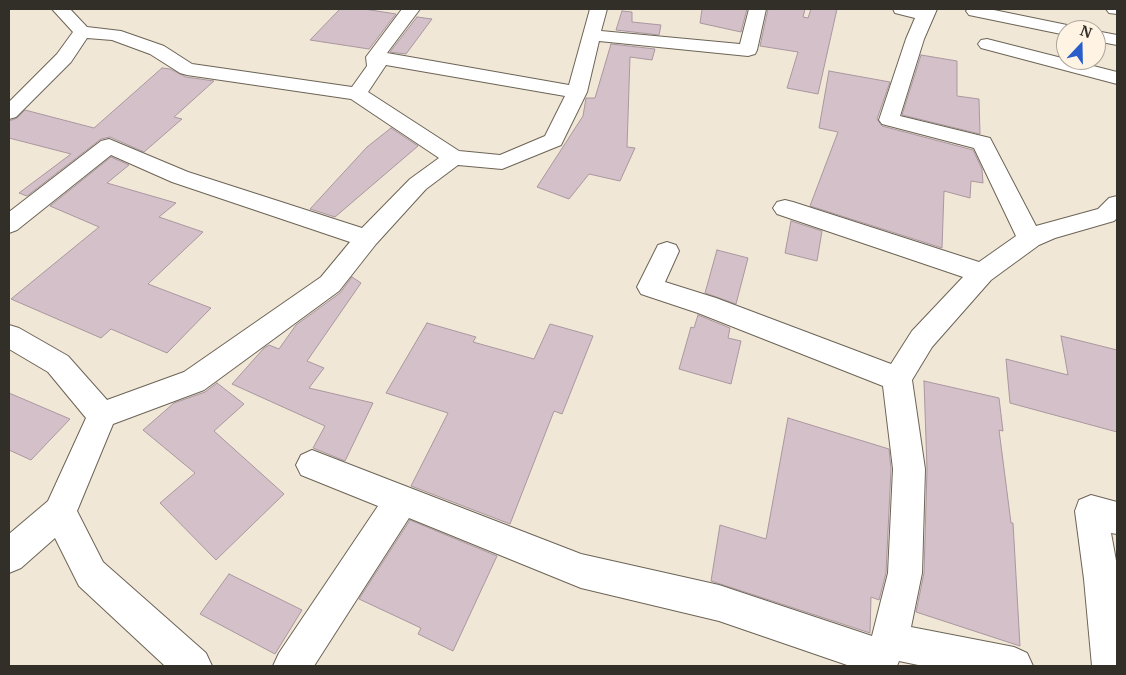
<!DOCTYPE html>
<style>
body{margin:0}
#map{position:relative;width:1126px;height:675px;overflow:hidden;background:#f1e7d7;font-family:Merriweather,serif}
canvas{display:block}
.frame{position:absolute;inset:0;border:10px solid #322e28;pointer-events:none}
.north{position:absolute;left:1056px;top:20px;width:50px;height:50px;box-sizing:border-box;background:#fff4e4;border:1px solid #ada599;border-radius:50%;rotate:21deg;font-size:14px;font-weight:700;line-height:20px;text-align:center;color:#322e28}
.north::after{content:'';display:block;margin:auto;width:18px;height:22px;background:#295dcb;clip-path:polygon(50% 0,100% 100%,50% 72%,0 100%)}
</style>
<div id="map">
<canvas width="1126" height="675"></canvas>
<div class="frame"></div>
<div class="north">N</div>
</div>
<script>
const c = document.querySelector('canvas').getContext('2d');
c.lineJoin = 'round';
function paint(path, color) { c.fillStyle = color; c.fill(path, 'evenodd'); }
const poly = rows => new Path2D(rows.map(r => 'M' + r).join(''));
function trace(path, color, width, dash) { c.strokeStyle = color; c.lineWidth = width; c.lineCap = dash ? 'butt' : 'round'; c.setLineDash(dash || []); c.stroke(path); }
const building = poly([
 [340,9,364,9,396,14,369,49,310,40,340,9],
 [702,9,747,9,741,32,700,23,702,9],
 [768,9,805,9,803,17,808,18,811,9,837,9,818,94,787,88,798,52,760,46,768,9],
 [622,11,632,12,632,22,661,25,659,35,616,30,622,11],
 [417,17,432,19,406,54,390,52,417,17],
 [611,44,655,49,652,60,630,57,627,147,635,148,620,181,589,174,569,199,537,187,583,116,586,98,595,98,611,44],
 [921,55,957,61,957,96,979,99,980,134,902,115,921,55],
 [162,68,170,69,186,77,214,81,174,117,182,119,144,152,110,137,101,139,27,196,19,193,71,154,9,138,9,121,17,118,25,110,94,128,162,68],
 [829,71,890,82,877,119,882,126,973,150,982,169,983,183,971,181,970,198,944,191,942,248,810,206,838,132,819,128,829,71],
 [391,128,418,146,335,217,310,209,367,147,391,128],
 [111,157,129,165,107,183,176,203,159,217,203,232,148,284,211,308,167,353,111,329,101,338,11,299,99,227,50,206,111,157],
 [791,221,822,231,817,261,785,253,791,221],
 [717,250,748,258,736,304,705,293,717,250],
 [352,277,361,283,307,361,324,368,309,388,373,403,345,461,313,448,325,426,232,384,264,348,269,345,279,349,296,325,340,293,352,277],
 [698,315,730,328,728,338,741,341,731,384,679,369,691,327,694,328,698,315],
 [427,323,476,337,473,342,534,359,550,324,593,336,562,414,554,411,510,524,411,486,448,413,386,393,427,323],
 [1061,336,1117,350,1117,432,1010,403,1006,359,1068,375,1061,336],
 [924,381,999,398,1003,431,999,430,1011,523,1013,523,1020,646,916,612,924,573,927,469,924,381],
 [217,383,244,404,214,431,284,494,216,560,160,503,195,473,143,430,174,403,205,392,217,383],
 [9,393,70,419,31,460,9,450,9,393],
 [788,418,889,449,891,469,886,573,879,600,871,597,870,633,711,581,720,525,766,539,788,418],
 [410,520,497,556,453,651,418,634,421,628,359,599,410,520],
 [229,574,302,610,275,654,200,614,229,574]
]);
paint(building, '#d3c0c8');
trace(building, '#a9979f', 1);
const street = poly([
 [52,9,70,9,87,27,121,31,164,46,192,64,352,87,367,66,366,57,402,9,420,9,387,53,569,85,590,9,607,9,601,31,740,44,749,9,766,9,757,50,755,54,748,56,599,41,587,92,561,145,502,169,458,165,426,189,376,244,339,291,204,390,113,424,77,511,103,562,206,653,212,666,165,666,79,586,55,538,21,568,9,573,9,534,48,501,86,418,48,372,9,349,9,325,19,328,68,356,107,400,184,372,321,277,350,242,172,182,111,155,17,230,9,233,9,212,101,141,109,139,188,172,362,228,410,179,439,158,351,99,187,75,180,73,150,54,112,40,87,38,71,62,16,117,9,119,9,102,57,54,73,32,52,9],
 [386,65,565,96,545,136,500,155,459,151,368,92,386,65],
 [893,9,937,9,924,39,900,116,990,138,1036,226,1098,209,1109,198,1117,196,1117,218,1114,221,1055,238,1039,245,991,280,932,347,912,380,925,469,922,573,911,627,1014,647,1027,653,1033,666,923,666,899,661,897,666,850,666,719,621,581,588,409,518,314,666,273,666,279,653,378,506,301,475,296,465,301,455,312,450,581,554,719,585,872,636,888,573,893,469,883,386,698,313,641,294,637,287,658,245,667,242,676,245,679,251,665,282,716,298,891,364,912,331,963,277,777,214,773,208,777,202,785,200,793,202,979,262,1016,236,974,148,882,124,879,120,906,39,915,18,895,13,893,9],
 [968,9,989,9,1067,25,1073,26,1076,30,1066,30,1066,35,969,15,966,11,968,9],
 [1106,9,1117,9,1117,14,1109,13,1106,9],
 [1096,31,1117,35,1117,45,1096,41,1096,31],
 [987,39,1117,72,1117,84,981,48,978,44,981,40,987,39],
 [1091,495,1117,502,1117,534,1111,533,1117,566,1117,666,1092,666,1084,579,1075,511,1079,500,1091,495]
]);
trace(street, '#6c6456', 2);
paint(street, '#fff');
</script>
